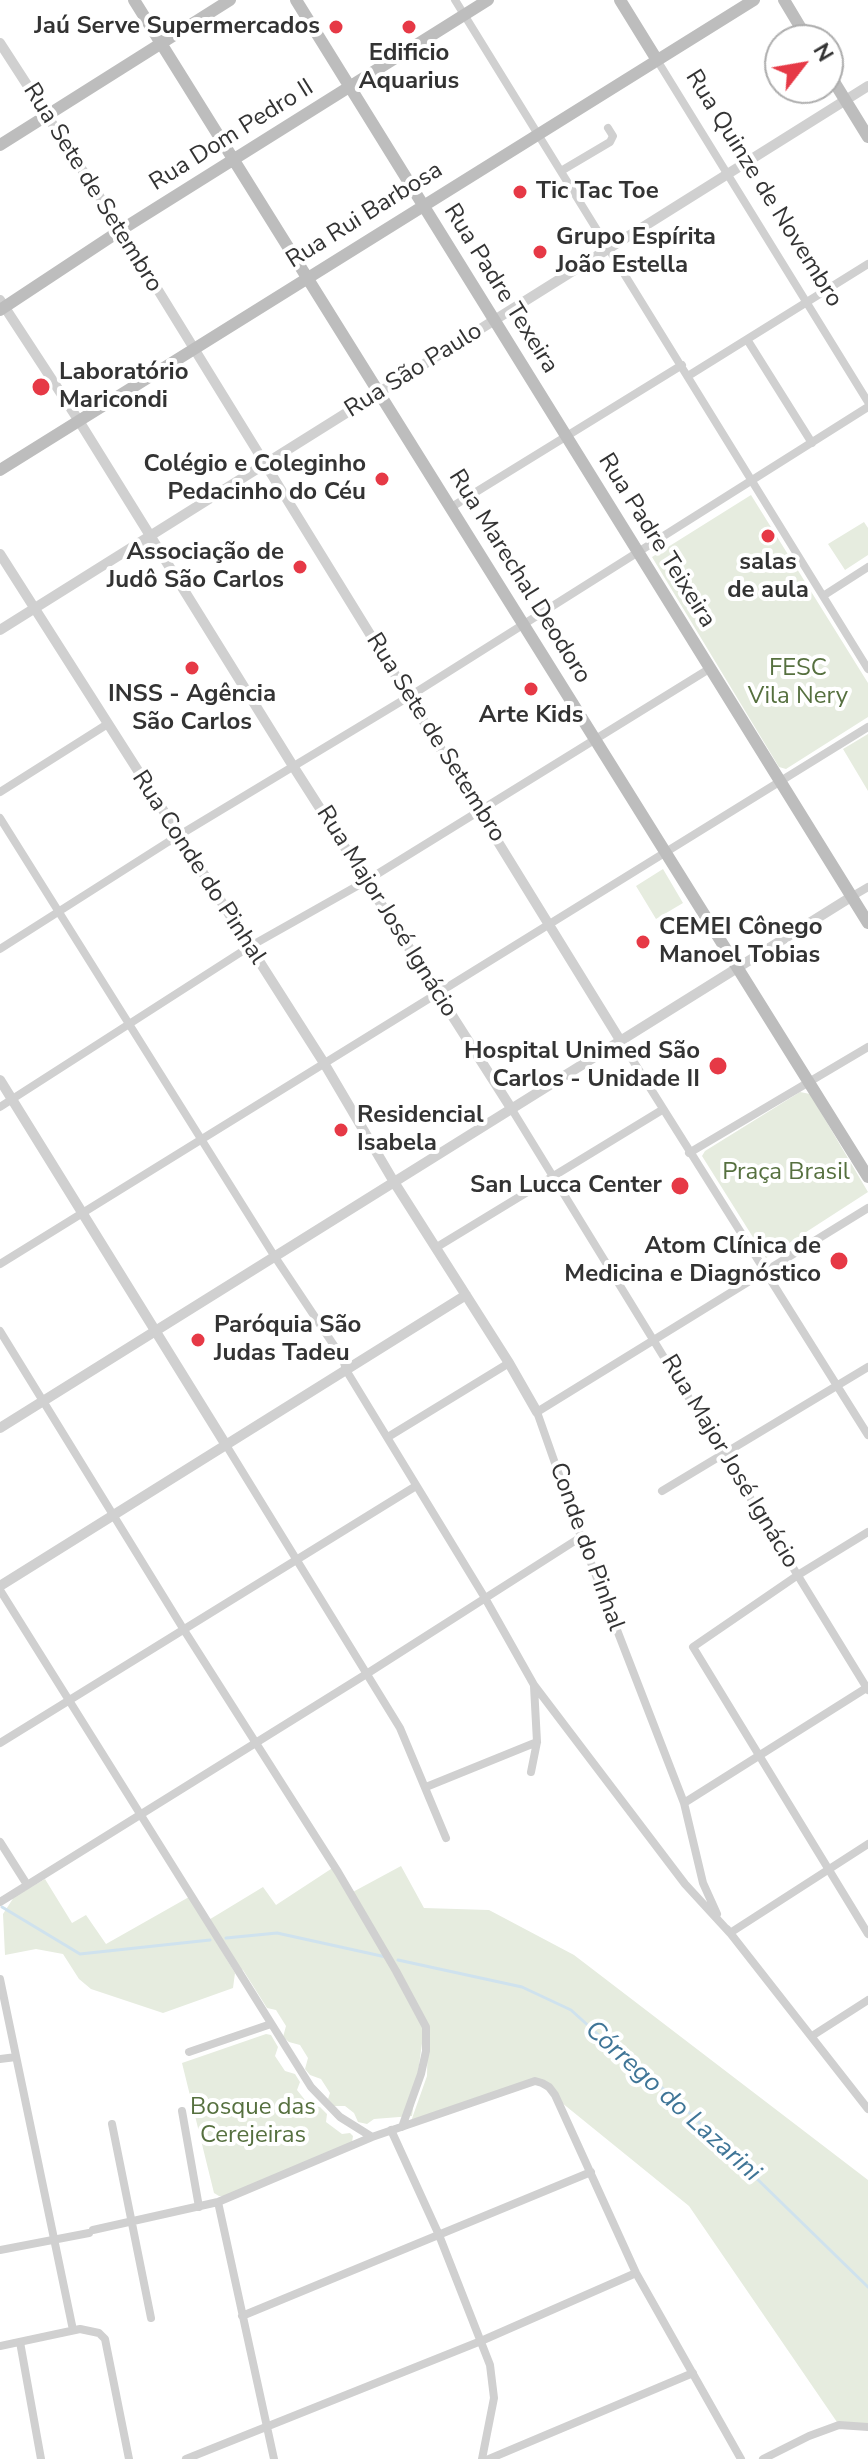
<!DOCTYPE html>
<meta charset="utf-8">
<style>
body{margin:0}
#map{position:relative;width:868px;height:2459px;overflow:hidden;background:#fff;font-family:"Nunito Sans",sans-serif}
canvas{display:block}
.north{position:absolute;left:764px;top:24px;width:80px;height:80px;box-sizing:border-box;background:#fff;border:2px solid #adadad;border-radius:50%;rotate:59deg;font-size:22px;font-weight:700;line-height:32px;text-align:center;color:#333}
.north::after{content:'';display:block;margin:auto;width:28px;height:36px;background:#e63946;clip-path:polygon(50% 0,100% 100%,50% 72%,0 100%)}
</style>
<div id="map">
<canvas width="868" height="2459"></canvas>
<div class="north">N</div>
</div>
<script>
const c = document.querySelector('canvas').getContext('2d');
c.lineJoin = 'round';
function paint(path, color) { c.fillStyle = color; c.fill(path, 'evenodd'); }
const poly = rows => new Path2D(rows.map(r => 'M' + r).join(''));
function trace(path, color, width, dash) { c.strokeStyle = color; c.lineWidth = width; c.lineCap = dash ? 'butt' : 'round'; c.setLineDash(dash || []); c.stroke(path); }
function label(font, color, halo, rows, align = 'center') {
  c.font = font + ' "Nunito Sans",sans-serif'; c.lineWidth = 8; c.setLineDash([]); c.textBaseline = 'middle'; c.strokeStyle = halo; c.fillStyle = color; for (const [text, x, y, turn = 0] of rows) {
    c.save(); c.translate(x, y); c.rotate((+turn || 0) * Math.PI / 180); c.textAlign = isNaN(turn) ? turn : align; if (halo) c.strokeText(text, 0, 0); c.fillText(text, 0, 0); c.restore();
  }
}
paint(poly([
 [751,495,868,683,868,717,786,769,779,767,652,557],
 [864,522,868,528,868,555,845,570,828,544],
 [868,734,868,791,843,749],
 [663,869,683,903,656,919,636,886],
 [800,1092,810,1094,868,1192,766,1258,702,1156,705,1151],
 [401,1866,424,1908,489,1910,574,1955,868,2180,868,2427,839,2425,689,2206,535,2081,409,2127,427,2076,428,2030,424,2029,412,2116,374,2119,367,2124,358,2122,354,2113,345,2106,334,2106,328,2099,330,2093,321,2079,310,2075,305,2069,308,2058,300,2045,289,2042,283,2037,286,2026,276,2010,267,2008,243,1970,235,1967,207,1921,263,1887,276,1905,334,1867,351,1893],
 [45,1879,72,1923,86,1915,106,1944,189,1897,235,1973,233,1988,163,2013,91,1989,79,1979,63,1954,36,1949,5,1955,3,1914,14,1897],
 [266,2034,271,2035,278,2047,275,2056,285,2071,295,2074,300,2082,297,2090,309,2105,320,2107,327,2114,326,2122,342,2134,350,2133,353,2136,352,2142,224,2196,219,2196,214,2193,182,2063]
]), '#e6ecdf');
trace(poly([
 [2,1907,80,1954,210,1940],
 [226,1938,277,1933,386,1957],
 [398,1960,522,1987,571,2010,635,2068,670,2094,868,2287]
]), '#cfe2ee', 3);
trace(poly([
 [455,0,868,669],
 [657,60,868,402],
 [561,171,610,142,613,136,608,128],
 [748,341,812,443],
 [688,376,868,264],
 [450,508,682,365],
 [823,596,868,567],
 [0,792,106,725],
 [0,818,275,1257,343,1359,346,1370,485,1598,534,1685,685,1884,730,1933],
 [851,897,868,887],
 [0,949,168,842,410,696,868,407],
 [620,1040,868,1435],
 [0,1107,249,947,366,881,709,669],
 [511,1108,868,1690],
 [689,1153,868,1047],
 [437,1247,662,1110],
 [0,1264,868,727],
 [0,1331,184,1630,338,1872,396,1971,426,2027,426,2051,421,2074,402,2127],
 [388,1437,509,1363],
 [226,1445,400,1728,446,1838],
 [662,1491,868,1367],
 [868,1532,798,1575,693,1647,868,1934],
 [0,1590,311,2087,340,2117,372,2137],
 [0,1743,416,1486],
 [531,1772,537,1742,534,1686],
 [426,1787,537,1742],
 [684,1803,868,1687],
 [0,1842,26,1883],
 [0,1902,368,1673,581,1537],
 [717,1914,703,1883,684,1803,581,1537,537,1412,868,1208],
 [727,1929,868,2109],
 [730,1933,868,1844],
 [0,1979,73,2330],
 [812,2036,868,2000],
 [189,2052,271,2024],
 [0,2059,16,2057],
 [182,2111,199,2207],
 [112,2124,151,2318],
 [391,2130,439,2235,490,2365,494,2398,482,2459],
 [218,2202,274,2459],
 [93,2230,218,2202,372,2137,535,2081,542,2083,549,2087,555,2095,636,2273,741,2459],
 [0,2250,89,2233],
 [242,2316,591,2172],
 [20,2342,41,2459],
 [0,2346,80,2329,99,2333,105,2339,129,2459],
 [186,2459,481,2341,636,2273],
 [489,2459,693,2373],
 [763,2459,809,2436,839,2425,868,2427]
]), '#d0d0d0', 8);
trace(poly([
 [0,43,121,230,620,1040],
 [0,300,79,421,293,766,511,1108],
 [0,554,324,1063,394,1182,509,1363,537,1412],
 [0,630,868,86],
 [0,1080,226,1445],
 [0,1428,851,897],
 [0,1586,466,1295]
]), '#d0d0d0', 10);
trace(poly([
 [134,0,868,1177],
 [296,0,868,923],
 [620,0,657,60],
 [784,0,808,40],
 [828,72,868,137],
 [0,145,230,0],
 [0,310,121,230,488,0],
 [0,470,754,0]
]), '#bdbdbd', 12);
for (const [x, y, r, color] of [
 [336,27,8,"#e63946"],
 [409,27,8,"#e63946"],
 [520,192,8,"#e63946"],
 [540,252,8,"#e63946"],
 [41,387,10,"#e63946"],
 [382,479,8,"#e63946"],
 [768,536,8,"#e63946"],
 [300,567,8,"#e63946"],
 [192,668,8,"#e63946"],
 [531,689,8,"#e63946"],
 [643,942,8,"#e63946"],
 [718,1066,10,"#e63946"],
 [341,1130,8,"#e63946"],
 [680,1186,10,"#e63946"],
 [839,1261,10,"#e63946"],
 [198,1340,8,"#e63946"]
]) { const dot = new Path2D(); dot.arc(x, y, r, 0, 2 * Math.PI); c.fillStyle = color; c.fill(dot); trace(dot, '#fff', 3); }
label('bold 24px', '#333', '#fff', [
 ["Jaú Serve Supermercados",320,27],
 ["Edificio",409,54,"center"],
 ["Aquarius",409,82,"center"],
 ["Tic Tac Toe",536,192,"left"],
 ["Grupo Espírita",556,238,"left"],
 ["João Estella",556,266,"left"],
 ["Laboratório",59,373,"left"],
 ["Maricondi",59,401,"left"],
 ["Colégio e Coleginho",366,465],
 ["Pedacinho do Céu",366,493],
 ["Associação de",284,553],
 ["Judô São Carlos",284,581],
 ["salas",768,563,"center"],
 ["de aula",768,591,"center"],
 ["INSS - Agência",192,695,"center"],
 ["São Carlos",192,723,"center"],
 ["Arte Kids",531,716,"center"],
 ["CEMEI Cônego",659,928,"left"],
 ["Manoel Tobias",659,956,"left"],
 ["Hospital Unimed São",700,1052],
 ["Carlos - Unidade II",700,1080],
 ["Residencial",357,1116,"left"],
 ["Isabela",357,1144,"left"],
 ["San Lucca Center",662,1186],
 ["Atom Clínica de",821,1247],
 ["Medicina e Diagnóstico",821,1275],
 ["Paróquia São",214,1326,"left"],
 ["Judas Tadeu",214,1354,"left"]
], 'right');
label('24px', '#333', '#fff', [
 ["Rua Dom Pedro II",232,136,-32],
 ["Rua Sete de Setembro",92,188,58],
 ["Rua Quinze de Novembro",763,189,58],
 ["Rua Rui Barbosa",365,216,-32],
 ["Rua Padre Texeira",500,289,58],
 ["Rua São Paulo",414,371,-32],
 ["Rua Padre Teixeira",656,541,58],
 ["Rua Marechal Deodoro",519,577,58],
 ["Rua Sete de Setembro",435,738,58],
 ["Rua Conde do Pinhal",198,868,57],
 ["Rua Major José Ignácio",386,912,58],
 ["Rua Major José Ignácio",729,1462,59],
 ["Conde do Pinhal",586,1547,70]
]);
label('24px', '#56703f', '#fff', [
 ["FESC",798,669],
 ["Vila Nery",798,697],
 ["Praça Brasil",786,1173],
 ["Bosque das",253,2108],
 ["Cerejeiras",253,2136]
]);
label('italic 26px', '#3f7597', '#fff', [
 ["Córrego do Lazarini",672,2102,42]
]);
</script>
